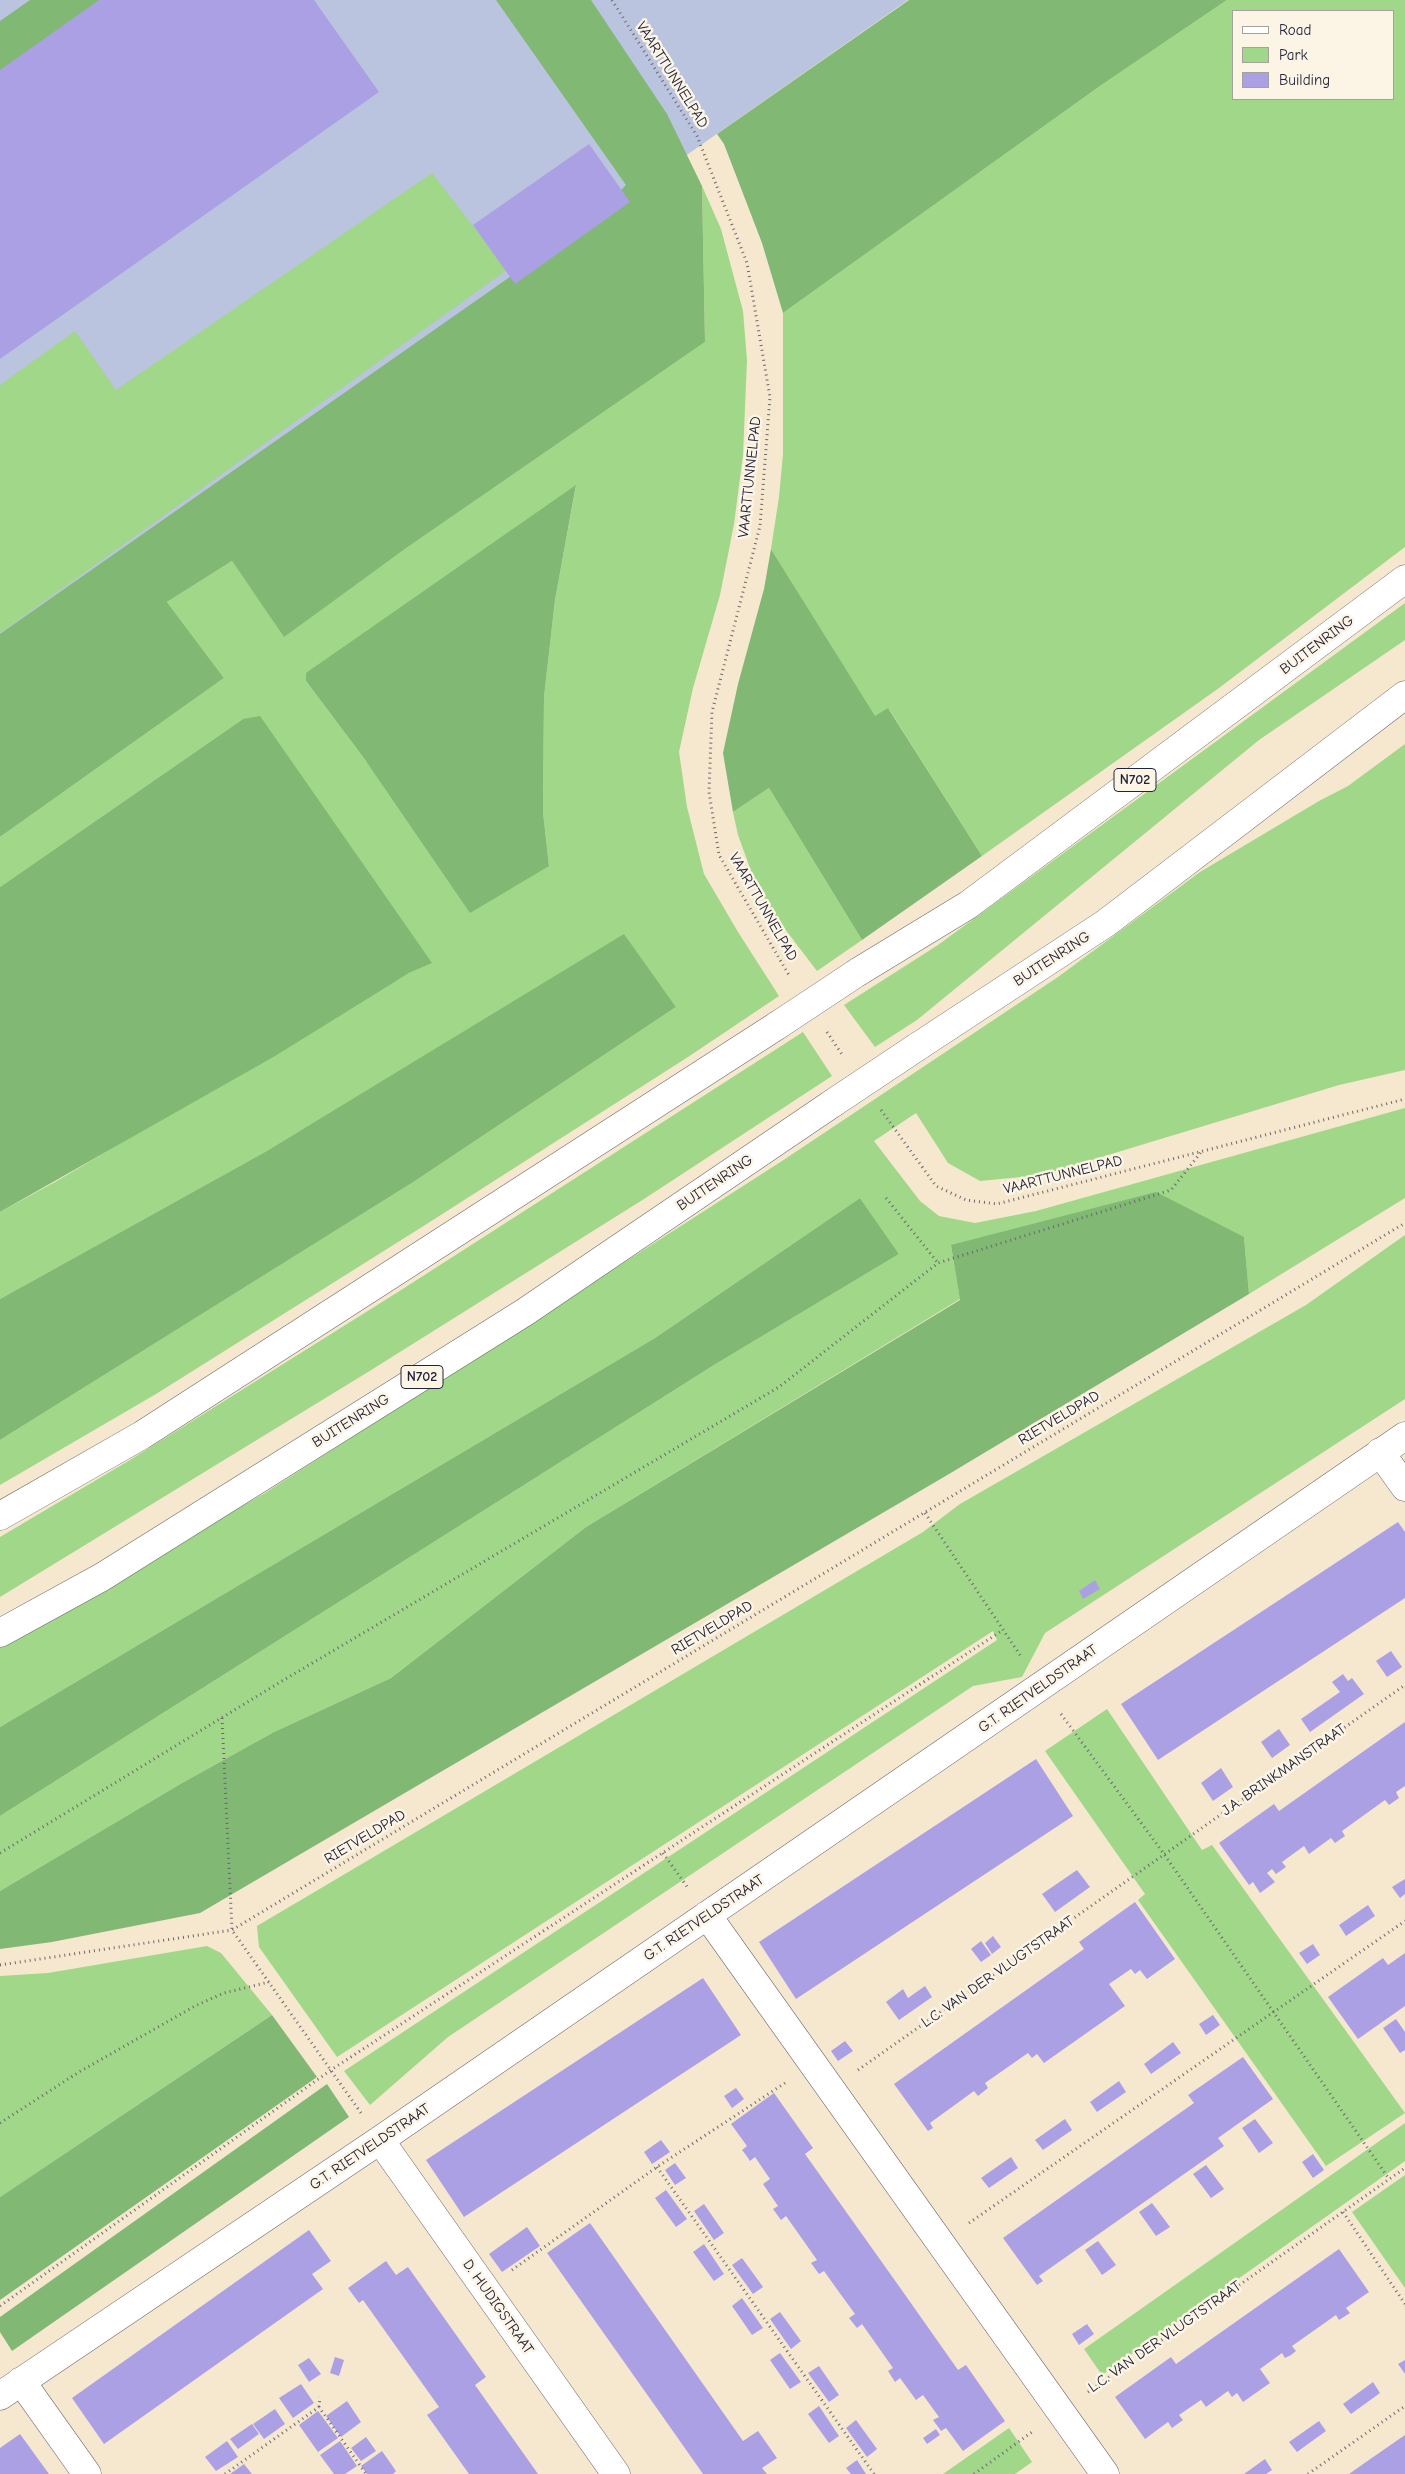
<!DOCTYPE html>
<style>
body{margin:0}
#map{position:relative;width:1405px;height:2474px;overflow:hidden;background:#f5e8cf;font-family:"Comic Neue",sans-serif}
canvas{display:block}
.legend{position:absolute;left:1232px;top:10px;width:162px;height:90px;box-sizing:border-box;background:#fcf5e5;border:1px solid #a5a1a1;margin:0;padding:6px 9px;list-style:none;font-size:15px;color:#22223b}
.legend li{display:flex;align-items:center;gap:10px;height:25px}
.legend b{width:25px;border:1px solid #a5a1a1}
</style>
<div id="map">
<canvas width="1405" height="2474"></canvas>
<ul class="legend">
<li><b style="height:6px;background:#fff"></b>Road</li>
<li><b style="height:14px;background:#a0d788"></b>Park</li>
<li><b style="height:14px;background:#aca0e5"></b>Building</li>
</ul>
</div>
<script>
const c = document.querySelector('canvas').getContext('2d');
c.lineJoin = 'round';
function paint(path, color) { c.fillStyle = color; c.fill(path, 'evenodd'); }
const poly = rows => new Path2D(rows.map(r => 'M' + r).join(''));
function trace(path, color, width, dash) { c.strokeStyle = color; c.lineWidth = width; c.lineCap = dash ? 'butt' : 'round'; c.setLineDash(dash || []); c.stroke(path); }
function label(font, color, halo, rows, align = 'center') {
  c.font = font + ' "Comic Neue",sans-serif'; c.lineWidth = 5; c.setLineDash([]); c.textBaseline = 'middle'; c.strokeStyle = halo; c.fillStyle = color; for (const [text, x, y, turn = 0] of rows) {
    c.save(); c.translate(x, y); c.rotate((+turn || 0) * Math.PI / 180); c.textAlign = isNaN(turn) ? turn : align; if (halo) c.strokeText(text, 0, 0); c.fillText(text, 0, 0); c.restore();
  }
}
paint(poly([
 [0,0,908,0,0,636]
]), '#bac4de');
paint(poly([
 [1227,0,1405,0,1405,547,1219,688,982,856,889,709,875,717,771,549,779,497,783,454,783,313,1100,86],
 [1234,11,1394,11,1394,99,1234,99],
 [432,173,507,270,0,633,0,385,75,331,116,390],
 [702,186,721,229,743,311,747,360,743,455,734,524,720,595,693,688,679,752,687,807,704,874,738,932,779,996,688,1057,422,1227,156,1394,0,1485,0,1440,415,1181,676,1007,624,935,265,1152,0,1299,0,1212,55,1182,409,973,431,963,354,854,243,719,0,887,0,837,224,678,167,602,232,561,284,636,405,549,705,342],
 [576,486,555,600,544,697,543,812,549,866,366,761,306,681,306,674],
 [1405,603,1405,640,1259,740,917,1020,875,1047,844,1005,938,945],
 [1405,744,1405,1070,1339,1085,1042,1175,980,1181,948,1163,916,1113,874,1141,920,1201,939,1216,975,1223,1036,1211,1405,1108,1405,1198,1249,1294,1244,1237,951,1245,960,1299,586,1527,391,1678,274,1732,182,1783,0,1891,0,1816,714,1365,899,1254,860,1198,655,1338,0,1727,0,1644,265,1493,782,1161,1058,977,1200,872,1319,801,1348,786],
 [769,788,862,940,817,971,772,912,754,879,738,835,733,812],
 [803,1032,832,1076,644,1199,368,1372,0,1597,0,1537,130,1460,398,1292],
 [1405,1235,1405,1399,1045,1633,1022,1677,973,1686,448,2037,370,2105,344,2071,997,1640,993,1631,337,2057,259,1947,257,1926,923,1532,960,1504,1306,1305],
 [1107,1709,1202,1850,1212,1845,1405,2113,1326,2166,1138,1900,1145,1894,1045,1751],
 [207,1946,221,1953,272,2015,0,2197,0,1976,48,1973],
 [1405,2123,1405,2161,1102,2375,1084,2349],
 [1405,2175,1405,2288,1352,2212],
 [1009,2428,1032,2462,1015,2474,943,2474]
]), '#a0d788');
paint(poly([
 [30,0,115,0,0,82,0,21],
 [496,0,591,0,667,114,702,186,705,342,405,549,284,637,232,561,167,602,224,678,0,837,0,634,594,218,626,185],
 [909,0,1227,0,1100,86,783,313,762,243,724,144,717,134],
 [576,485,555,600,544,697,543,812,549,866,470,913,366,761,306,681,306,673],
 [771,549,875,716,888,708,982,856,862,940,769,788,733,812,723,753,738,684,764,589],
 [260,716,432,963,409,973,275,1056,0,1212,0,887,243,719],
 [624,934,676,1007,415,1181,0,1440,0,1299,265,1152],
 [1156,1192,1244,1237,1249,1294,949,1474,200,1913,52,1942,0,1949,0,1891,182,1783,274,1732,391,1678,586,1527,960,1300,951,1245],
 [860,1198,899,1254,714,1365,0,1816,0,1727,655,1338],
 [272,2015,317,2077,0,2300,0,2197],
 [327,2084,349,2117,12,2351,0,2332,0,2317]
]), '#80b874');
paint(poly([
 [99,0,314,0,379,92,0,359,0,70],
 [589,144,630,202,515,284,473,225],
 [1398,1522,1405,1532,1405,1598,1158,1760,1121,1704],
 [1095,1580,1100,1589,1083,1599,1079,1591],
 [1391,1651,1402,1667,1387,1677,1376,1661],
 [1343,1674,1348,1681,1352,1678,1364,1694,1310,1732,1301,1719,1340,1692,1332,1682],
 [1405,1722,1405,1786,1396,1792,1399,1798,1389,1805,1385,1800,1342,1831,1345,1836,1335,1843,1331,1838,1309,1854,1304,1846,1282,1862,1286,1867,1276,1874,1272,1869,1267,1873,1275,1882,1260,1893,1253,1882,1249,1885,1219,1843,1274,1804,1279,1811],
 [1279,1729,1290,1745,1272,1758,1261,1742],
 [1036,1759,1073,1816,796,1999,759,1942],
 [1221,1768,1233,1787,1213,1801,1201,1783],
 [1077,1870,1090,1887,1055,1912,1042,1894],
 [1405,1879,1405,1894,1400,1898,1392,1887],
 [1135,1902,1175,1959,1147,1979,1140,1970,1135,1974,1131,1969,1109,1984,1125,2006,1044,2063,1037,2054,1032,2058,1028,2053,985,2083,988,2088,978,2096,974,2091,930,2123,933,2128,928,2131,894,2084,1084,1949,1079,1942],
 [1368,1905,1375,1916,1346,1936,1339,1925],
 [993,1936,1001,1947,992,1954,985,1943],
 [981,1941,991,1955,981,1962,971,1949],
 [1313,1944,1320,1955,1307,1964,1299,1953],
 [1405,1953,1405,2006,1358,2039,1328,1997,1383,1958,1388,1965],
 [703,1978,741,2035,464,2217,426,2160],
 [925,1986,932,1997,899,2020,886,2002,903,1989,908,1998],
 [1213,2015,1220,2025,1206,2035,1199,2024],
 [1396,2019,1405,2032,1405,2050,1400,2053,1383,2028],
 [845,2041,853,2051,838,2061,831,2051],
 [1173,2042,1181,2053,1151,2074,1144,2064],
 [1243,2057,1273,2099,1218,2138,1224,2146,1039,2276,1043,2281,1037,2285,1003,2238,1194,2103,1188,2095],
 [1119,2081,1126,2092,1097,2112,1090,2102],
 [736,2088,744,2099,732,2108,724,2096],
 [774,2093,813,2148,805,2154,901,2289,958,2370,966,2365,1005,2421,963,2451,946,2428,941,2431,933,2420,939,2417,923,2395,916,2400,900,2378,895,2382,888,2371,893,2368,862,2324,857,2328,849,2318,855,2314,839,2292,824,2271,819,2274,811,2263,817,2260,786,2216,781,2220,773,2209,778,2206,763,2184,770,2179,755,2157,750,2161,746,2155,742,2150,747,2146,731,2124],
 [1065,2119,1072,2130,1043,2150,1035,2140],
 [1255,2119,1273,2143,1259,2153,1242,2128],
 [661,2140,670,2152,652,2164,644,2152],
 [1313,2154,1324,2170,1313,2178,1302,2162],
 [1011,2157,1018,2168,989,2188,981,2178],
 [675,2163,686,2178,675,2185,665,2170],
 [1206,2165,1224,2189,1211,2198,1193,2174],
 [666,2190,687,2219,676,2227,655,2198],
 [1152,2203,1170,2227,1156,2236,1139,2212],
 [704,2204,724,2233,714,2240,694,2211],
 [590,2223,743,2441,758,2431,777,2458,762,2468,767,2474,703,2474,663,2417,547,2253],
 [527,2227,540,2246,502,2272,489,2254],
 [309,2230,331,2261,312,2274,323,2289,104,2444,72,2398],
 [1098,2241,1116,2265,1102,2275,1085,2250],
 [704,2244,724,2274,714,2281,693,2252],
 [1339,2249,1369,2292,1346,2308,1350,2313,1339,2320,1336,2315,1292,2346,1296,2351,1291,2355,1285,2358,1282,2353,1260,2369,1270,2383,1243,2402,1237,2393,1232,2397,1228,2391,1206,2407,1201,2400,1179,2415,1183,2420,1172,2428,1168,2422,1145,2439,1115,2397,1171,2357,1176,2364],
 [742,2258,763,2287,753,2294,732,2265],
 [386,2261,396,2275,408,2267,486,2377,475,2385,538,2474,469,2474,427,2415,439,2407,363,2300,359,2303,348,2288],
 [742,2298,763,2328,752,2335,732,2306],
 [780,2312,801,2341,791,2349,770,2319],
 [1087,2324,1094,2334,1079,2345,1072,2334],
 [780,2353,801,2382,790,2389,770,2360],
 [335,2357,344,2360,339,2376,330,2373],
 [309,2358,321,2374,309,2382,298,2365],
 [1405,2360,1405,2374,1398,2364],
 [819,2366,839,2395,829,2402,808,2373],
 [1373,2382,1380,2393,1351,2414,1343,2404],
 [301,2384,314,2403,293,2418,279,2398],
 [347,2401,361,2422,341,2437,326,2416],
 [819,2406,839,2436,829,2443,808,2414],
 [275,2409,285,2424,264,2439,253,2424],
 [318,2411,338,2438,318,2452,299,2425],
 [856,2420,877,2449,867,2457,846,2428],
 [1319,2421,1326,2431,1297,2452,1289,2442],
 [252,2424,259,2434,238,2449,230,2439],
 [936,2429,940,2435,927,2444,923,2438],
 [20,2434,49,2474,0,2474,0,2448],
 [1405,2435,1405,2474,1349,2474,1366,2462],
 [366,2437,376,2451,361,2461,351,2448],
 [227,2441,238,2457,216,2471,205,2457],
 [340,2441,357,2466,345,2474,334,2474,320,2455],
 [382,2451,396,2471,393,2474,367,2474,361,2466],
 [1265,2459,1272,2470,1266,2474,1244,2474],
 [857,2460,866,2474,851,2474,846,2468],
 [244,2464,252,2474,230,2474]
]), '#aca0e5');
const minor = poly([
 [1380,1452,1405,1487],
 [707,1915,1105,2474],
 [380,2140,616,2474],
 [21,2381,87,2474],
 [0,2396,380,2140,1405,1436]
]);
const highway = poly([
 [858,972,968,905,1405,579],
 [917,1047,1106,923,1405,695],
 [0,1516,142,1435,778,1025],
 [0,1633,102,1577,525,1312,833,1103]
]);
trace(minor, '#6c676f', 29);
trace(highway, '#6c676f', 29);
trace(poly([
 [612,0,697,136,747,263,770,397,760,526,712,712,709,792,719,855,790,977],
 [827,1032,843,1056],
 [881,1110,936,1186,966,1200,997,1204,1405,1099],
 [886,1198,938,1263],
 [925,1513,1022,1658],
 [1061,1714,1164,1854,1389,2179],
 [222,1718,232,1930,361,2113],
 [0,1853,282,1681,779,1387,938,1263,1171,1190,1202,1151],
 [663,1853,688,1888],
 [0,1965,232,1930,1405,1223],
 [858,2070,1405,1685],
 [0,2123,79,2072,195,2006,224,1993,269,1982],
 [657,2167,874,2474],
 [1343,2212,1405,2304],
 [969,2223,1405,1921],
 [512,2270,657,2167,785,2083],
 [0,2306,331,2070,1003,1630],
 [1088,2392,1405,2168],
 [319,2407,320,2397],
 [225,2474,319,2407,366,2474],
 [974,2474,1032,2432],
 [1308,2474,1405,2406]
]), '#6c676f', 3, [1, 4]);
trace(minor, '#fff', 28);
trace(highway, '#fff', 28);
const highwayBridge = poly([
 [778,1025,858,972],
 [833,1103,917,1047]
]);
trace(highwayBridge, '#6c676f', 29, []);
trace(highwayBridge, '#fff', 28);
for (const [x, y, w] of [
 [1135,780,42],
 [422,1377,42]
]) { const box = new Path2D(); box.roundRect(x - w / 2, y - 11.5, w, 23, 4); c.fillStyle = '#fcf5e5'; c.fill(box); trace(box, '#22223b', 1); }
label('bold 14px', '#22223b', null, [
 ["N702",1135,780],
 ["N702",422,1377]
]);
label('15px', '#22223b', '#fcf5e5', [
 ["VAARTTUNNELPAD",672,75,58],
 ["VAARTTUNNELPAD",750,477,-84],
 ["BUITENRING",1317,645,-37],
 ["VAARTTUNNELPAD",763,907,60],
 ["BUITENRING",1052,959,-33],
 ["VAARTTUNNELPAD",1063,1175,-14],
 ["BUITENRING",715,1183,-34],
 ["RIETVELDPAD",1059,1418,-31],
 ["BUITENRING",351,1421,-32],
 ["RIETVELDPAD",712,1628,-31],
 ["G.T. RIETVELDSTRAAT",1038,1689,-35],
 ["J.A. BRINKMANSTRAAT",1284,1770,-35],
 ["RIETVELDPAD",365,1837,-31],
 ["G.T. RIETVELDSTRAAT",704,1918,-34],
 ["L.C. VAN DER VLUGTSTRAAT",998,1972,-35],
 ["G.T. RIETVELDSTRAAT",370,2147,-34],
 ["D. HUDIGSTRAAT",498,2307,55],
 ["L.C. VAN DER VLUGTSTRAAT",1165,2337,-35]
]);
</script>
